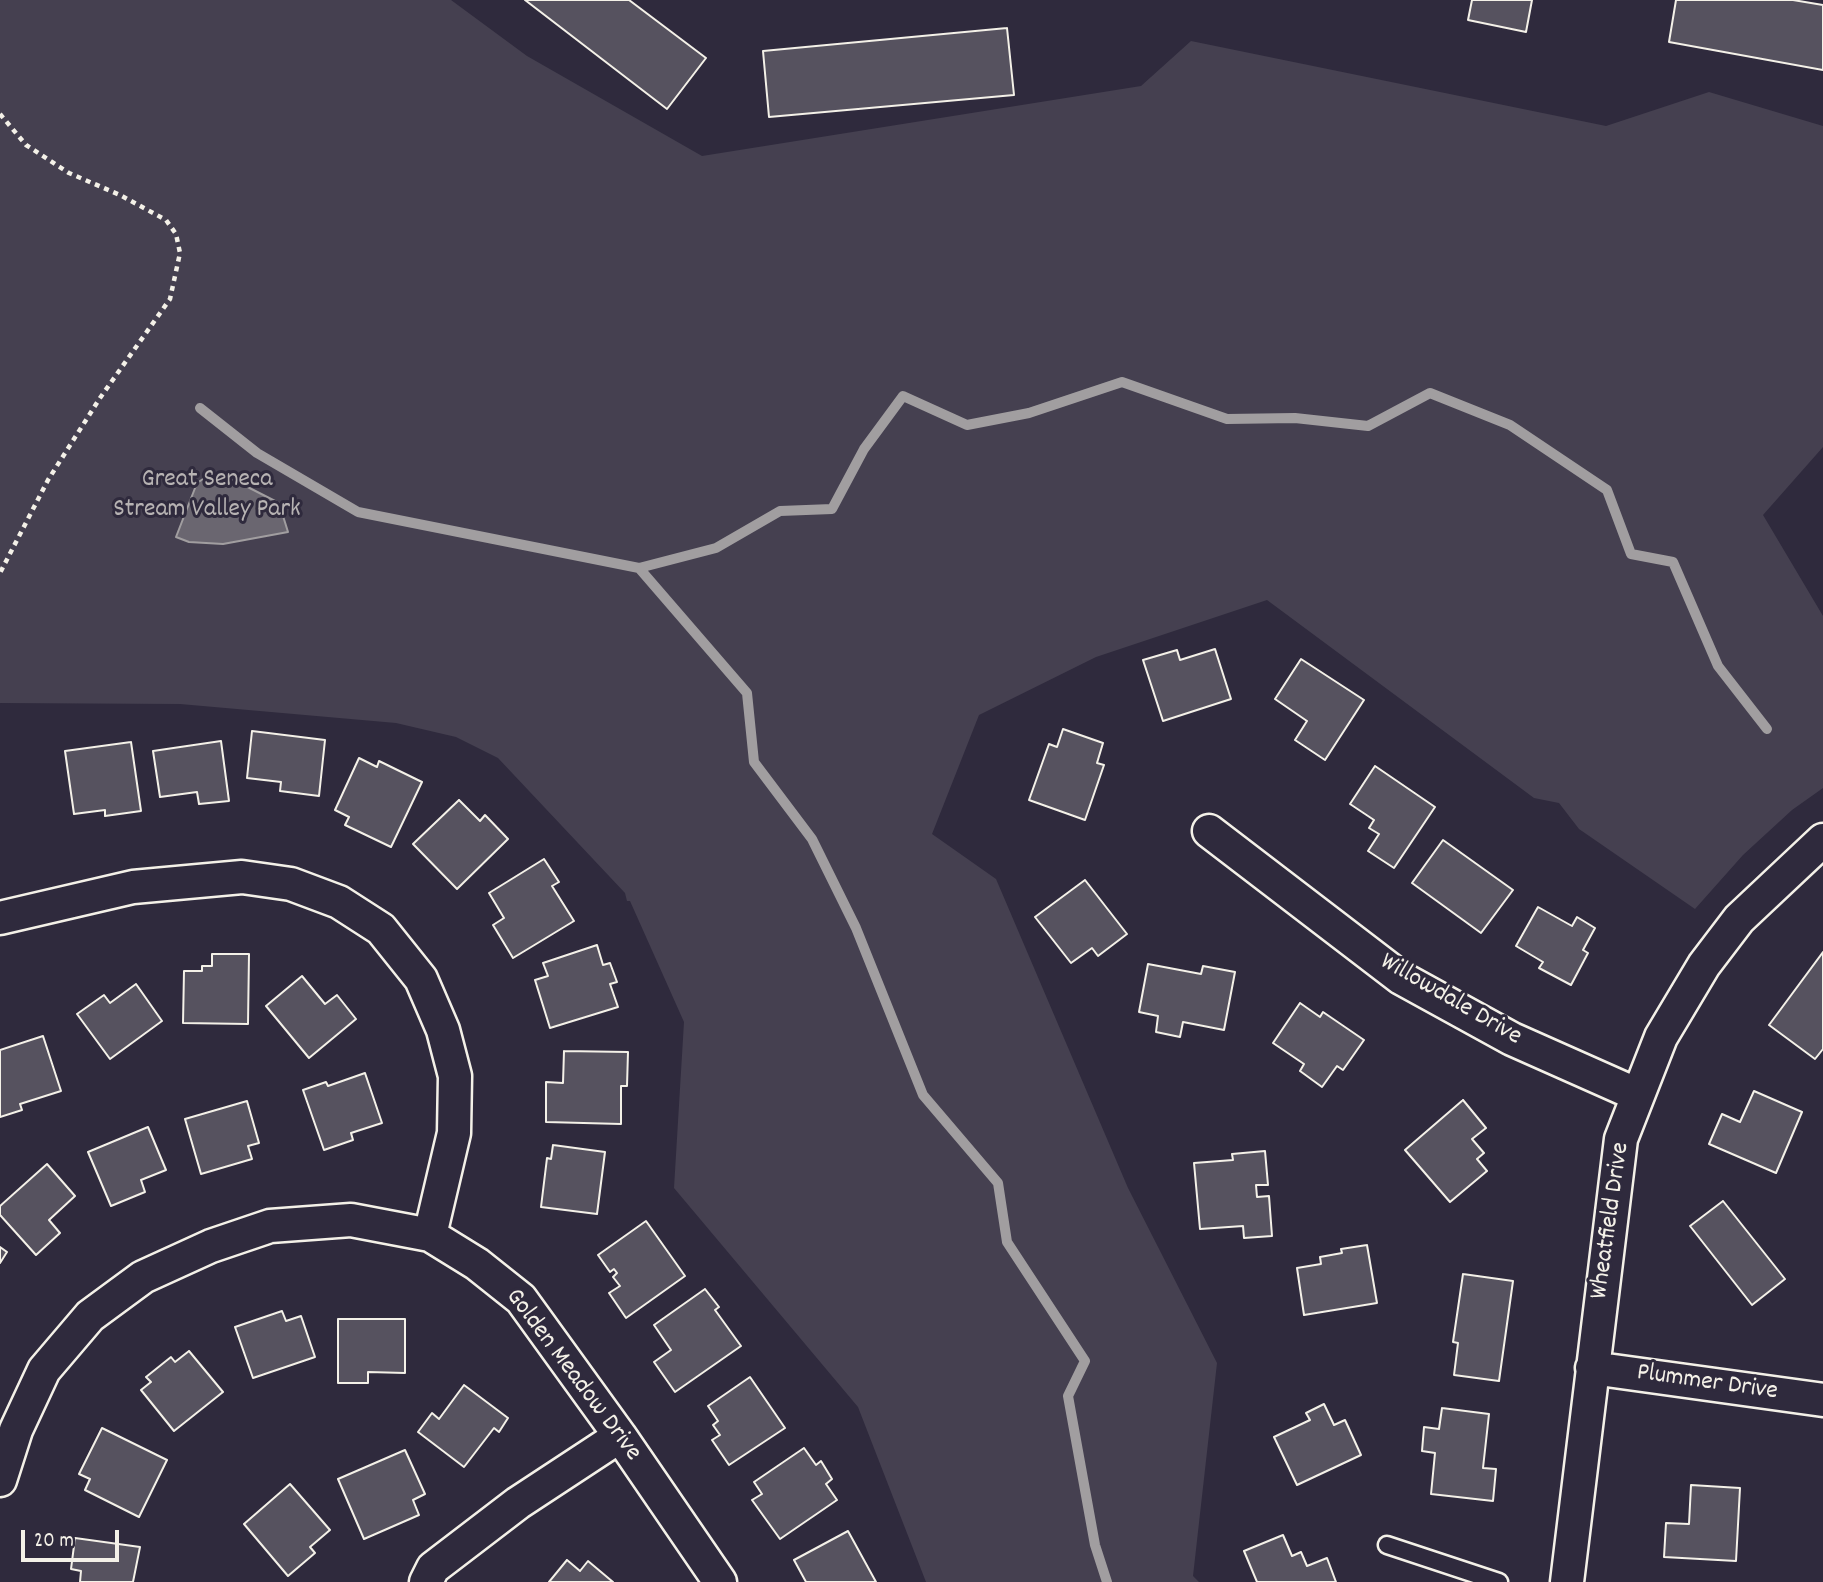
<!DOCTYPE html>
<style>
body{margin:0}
#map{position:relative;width:1823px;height:1582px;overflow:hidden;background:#2f2a3d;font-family:Dekko,sans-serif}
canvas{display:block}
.scale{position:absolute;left:21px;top:1530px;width:98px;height:32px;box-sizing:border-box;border:4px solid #f4f1e8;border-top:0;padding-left:9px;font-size:21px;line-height:24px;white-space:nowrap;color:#f4f1e8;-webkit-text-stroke:5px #2f2a3d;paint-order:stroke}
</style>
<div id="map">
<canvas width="1823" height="1582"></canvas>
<div class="scale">20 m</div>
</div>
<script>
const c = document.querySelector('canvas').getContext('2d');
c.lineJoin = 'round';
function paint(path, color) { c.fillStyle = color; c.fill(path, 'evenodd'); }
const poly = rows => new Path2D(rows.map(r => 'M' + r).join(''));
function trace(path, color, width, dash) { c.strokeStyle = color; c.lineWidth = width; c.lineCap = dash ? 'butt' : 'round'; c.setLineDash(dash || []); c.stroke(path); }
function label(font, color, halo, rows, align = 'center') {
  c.font = font + ' Dekko,sans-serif'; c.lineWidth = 6; c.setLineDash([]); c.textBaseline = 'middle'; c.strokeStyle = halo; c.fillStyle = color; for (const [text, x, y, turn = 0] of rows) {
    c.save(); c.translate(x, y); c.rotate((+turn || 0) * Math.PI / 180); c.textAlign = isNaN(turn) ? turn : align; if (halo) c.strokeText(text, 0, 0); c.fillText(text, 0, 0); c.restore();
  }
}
paint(poly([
 [0,0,451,0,527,56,702,156,1141,86,1191,41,1606,126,1709,92,1823,126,1823,447,1763,515,1823,616,1823,788,1792,810,1743,855,1695,909,1579,829,1559,803,1534,798,1267,600,1096,657,979,715,932,834,996,879,1128,1188,1217,1363,1193,1576,1199,1582,926,1582,858,1407,674,1188,684,1022,630,901,627,901,625,893,498,758,456,737,396,723,180,704,0,703]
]), '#454050');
const water = poly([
 [209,475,228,477,279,503,288,532,223,544,189,542,176,537,197,483,209,475]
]);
paint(water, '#6a6670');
trace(water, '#a19ea0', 2);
trace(poly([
 [200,408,257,453,358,512,639,568,747,693,754,762,812,839,856,928,923,1095,998,1183,1007,1242,1085,1361,1068,1396,1095,1545,1107,1582],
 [639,568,716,548,780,511,832,509,864,449,903,396,967,425,1029,413,1122,382,1227,419,1295,418,1368,426,1430,393,1510,425,1607,490,1631,554,1673,562,1718,666,1767,729]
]), '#a19ea0', 10);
const building = poly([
 [525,0,629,0,706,58,667,109,525,0],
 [1472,0,1532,0,1526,32,1468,20,1472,0],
 [1676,0,1793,0,1823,5,1823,70,1669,42,1676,0],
 [1007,28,1014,95,769,117,763,51,1007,28],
 [1215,649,1231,699,1163,721,1143,660,1177,650,1180,660,1215,649],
 [1301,659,1364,700,1325,760,1295,740,1307,721,1275,699,1301,659],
 [1063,729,1103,743,1097,763,1104,765,1085,820,1029,800,1049,744,1057,747,1063,729],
 [252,731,325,740,319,796,280,791,281,782,247,778,252,731],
 [221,741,229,801,199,804,197,792,160,797,153,751,221,741],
 [131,742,141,811,105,816,105,810,74,814,65,751,131,742],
 [359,758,377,767,379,761,422,782,391,847,345,825,349,817,335,810,359,758],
 [1375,766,1435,807,1394,868,1368,851,1379,834,1369,828,1374,820,1350,804,1375,766],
 [459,800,480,821,485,815,508,839,457,889,413,844,459,800],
 [1443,840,1513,890,1481,933,1412,883,1443,840],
 [544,859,559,882,552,886,574,921,513,958,493,925,504,918,489,893,544,859],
 [1085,880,1127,934,1098,956,1092,948,1071,963,1035,917,1085,880],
 [1538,907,1572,926,1577,917,1595,928,1583,950,1588,953,1571,985,1539,968,1543,962,1516,946,1538,907],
 [597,945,603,965,610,963,617,982,610,984,618,1007,550,1028,535,980,548,976,543,963,597,945],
 [1823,952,1823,1049,1815,1059,1769,1025,1823,952],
 [212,954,249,954,248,1024,183,1023,184,971,202,971,202,966,212,966,212,954],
 [1148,964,1201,974,1203,966,1235,972,1224,1030,1183,1022,1180,1037,1156,1032,1158,1016,1139,1012,1148,964],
 [302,976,325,1004,337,995,356,1019,309,1058,266,1006,302,976],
 [136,984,162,1021,110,1059,77,1014,104,995,110,1003,136,984],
 [1300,1003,1320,1017,1323,1012,1364,1040,1343,1070,1337,1066,1322,1087,1300,1071,1304,1064,1273,1043,1300,1003],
 [43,1036,61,1091,20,1104,22,1110,0,1117,0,1050,43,1036],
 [564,1051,628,1052,627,1086,621,1086,621,1124,546,1122,546,1082,563,1083,564,1051],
 [365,1073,382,1123,351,1133,353,1140,324,1150,303,1090,326,1082,328,1086,365,1073],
 [1754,1091,1802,1112,1776,1173,1709,1144,1722,1114,1740,1122,1754,1091],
 [1463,1100,1486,1128,1472,1139,1484,1153,1477,1159,1487,1171,1450,1202,1405,1150,1463,1100],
 [247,1101,259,1143,248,1146,252,1159,201,1174,185,1119,247,1101],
 [148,1127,166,1170,141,1180,145,1192,111,1206,88,1152,148,1127],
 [553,1145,605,1152,597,1214,541,1207,547,1158,551,1159,553,1145],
 [1265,1151,1268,1185,1256,1185,1257,1197,1269,1196,1272,1236,1244,1238,1243,1226,1200,1229,1194,1163,1233,1160,1232,1154,1265,1151],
 [47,1164,75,1196,49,1220,60,1233,36,1255,0,1215,0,1206,47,1164],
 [1723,1201,1785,1279,1752,1305,1690,1226,1723,1201],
 [646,1221,685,1276,626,1318,609,1293,620,1286,613,1277,617,1273,614,1269,610,1272,598,1255,646,1221],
 [1367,1245,1377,1303,1304,1315,1297,1268,1321,1264,1320,1257,1342,1253,1341,1249,1367,1245],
 [0,1247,7,1252,0,1263,0,1247],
 [1463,1274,1513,1281,1499,1381,1454,1375,1458,1343,1453,1342,1463,1274],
 [705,1289,719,1307,715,1310,741,1346,675,1392,654,1362,671,1350,654,1325,705,1289],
 [282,1311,286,1321,301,1316,315,1357,253,1378,235,1327,282,1311],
 [338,1319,405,1319,405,1373,368,1372,368,1383,338,1383,338,1319],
 [189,1351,223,1392,174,1431,141,1390,151,1382,146,1377,171,1357,175,1362,189,1351],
 [750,1377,785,1428,729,1465,712,1440,720,1435,713,1425,718,1421,708,1406,750,1377],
 [464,1385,508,1418,499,1432,494,1428,464,1467,418,1432,432,1413,439,1419,464,1385],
 [1324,1404,1334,1425,1345,1420,1361,1455,1297,1485,1274,1437,1310,1420,1306,1413,1324,1404],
 [1442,1408,1489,1414,1483,1468,1496,1469,1493,1501,1431,1494,1435,1453,1422,1451,1424,1427,1439,1429,1442,1408],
 [102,1428,167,1460,139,1517,85,1490,90,1479,79,1474,102,1428],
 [804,1448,816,1465,821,1461,832,1479,826,1484,837,1500,780,1539,752,1500,762,1494,754,1482,804,1448],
 [405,1450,425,1494,413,1500,419,1515,364,1539,338,1479,405,1450],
 [290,1484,330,1530,310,1547,315,1553,288,1576,244,1524,290,1484],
 [1691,1485,1740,1488,1736,1561,1664,1557,1666,1523,1689,1524,1691,1485],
 [848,1531,876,1582,806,1582,794,1560,848,1531],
 [1283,1535,1292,1556,1301,1552,1307,1566,1327,1558,1336,1582,1257,1582,1244,1551,1283,1535],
 [75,1538,140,1547,133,1582,80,1582,81,1571,71,1569,75,1538],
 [567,1560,580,1571,588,1561,613,1582,549,1582,567,1560]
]);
paint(building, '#56525f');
trace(building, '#f4f1e8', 2);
const service = poly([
 [1387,1545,1499,1582]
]);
const minor = poly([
 [1209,831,1401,978,1512,1039,1638,1095],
 [0,918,133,887,242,877,291,884,339,902,381,929,421,979,443,1030,455,1076,454,1133,430,1235],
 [1592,1368,1823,1400],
 [0,1480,16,1430,44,1370,90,1316,143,1277,211,1246,270,1226,351,1220,430,1235,477,1264,521,1299,620,1436,720,1582],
 [426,1582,433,1568,518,1503,620,1436],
 [1567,1582,1621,1139,1661,1037,1704,965,1739,919,1823,840]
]);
trace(service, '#f4f1e8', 21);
trace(minor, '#f4f1e8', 37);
trace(poly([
 [0,114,26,145,69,173,120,195,166,220,176,234,180,253,170,299,100,398,48,480,0,573]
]), '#f4f1e8', 4.5, [5, 5]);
trace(service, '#2f2a3d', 16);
trace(minor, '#2f2a3d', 32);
label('26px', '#b7b3b3', '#2f2a3d', [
 ["Great Seneca",207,481],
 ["Stream Valley Park",207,511]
]);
label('26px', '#f4f1e8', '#2f2a3d', [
 ["Willowdale Drive",1450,1001,30],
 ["Wheatfield Drive",1612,1221,-82],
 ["Golden Meadow Drive",572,1376,53],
 ["Plummer Drive",1707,1384,8]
]);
</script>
